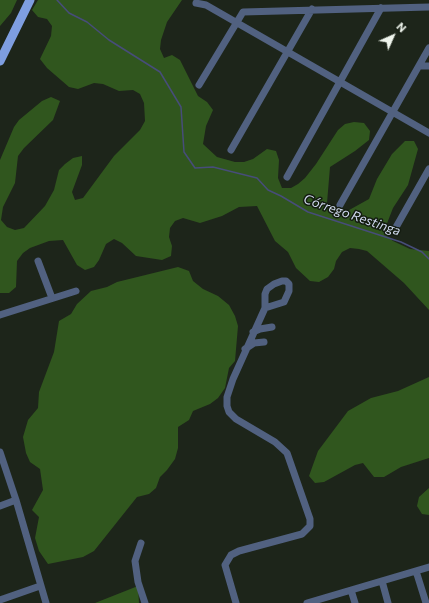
<!DOCTYPE html>
<meta charset="utf-8">
<style>
body{margin:0}
#map{position:relative;width:429px;height:603px;overflow:hidden;background:#1d251a;font-family:Commissioner,sans-serif}
canvas{display:block}
.north{position:absolute;left:373px;top:16px;width:40px;height:40px;-webkit-text-stroke:3px #141c11;paint-order:stroke;rotate:45deg;font-size:11px;font-weight:700;line-height:16px;text-align:center;color:#eef4ec}
.north::after{content:'';display:block;margin:auto;width:14px;height:18px;background:#eef4ec;clip-path:polygon(50% 0,100% 100%,50% 72%,0 100%)}
</style>
<div id="map">
<canvas width="429" height="603"></canvas>
<div class="north">N</div>
</div>
<script>
const c = document.querySelector('canvas').getContext('2d');
c.lineJoin = 'round';
function paint(path, color) { c.fillStyle = color; c.fill(path, 'evenodd'); }
const poly = rows => new Path2D(rows.map(r => 'M' + r).join(''));
function trace(path, color, width, dash) { c.strokeStyle = color; c.lineWidth = width; c.lineCap = dash ? 'butt' : 'round'; c.setLineDash(dash || []); c.stroke(path); }
function label(font, color, halo, rows, align = 'center') {
  c.font = font + ' Commissioner,sans-serif'; c.lineWidth = 3; c.setLineDash([]); c.textBaseline = 'middle'; c.strokeStyle = halo; c.fillStyle = color; for (const [text, x, y, turn = 0] of rows) {
    c.save(); c.translate(x, y); c.rotate((+turn || 0) * Math.PI / 180); c.textAlign = isNaN(turn) ? turn : align; if (halo) c.strokeText(text, 0, 0); c.fillText(text, 0, 0); c.restore();
  }
}
paint(poly([
 [0,0,17,0,11,13,0,26],
 [38,0,182,0,167,22,161,40,160,49,164,58,172,55,180,60,198,96,207,102,213,110,206,126,203,144,217,157,235,162,244,162,253,159,267,149,276,151,279,160,278,178,282,188,291,188,298,184,305,178,316,164,338,130,345,124,354,122,364,123,370,131,369,140,355,151,330,167,327,203,333,210,342,214,369,199,377,179,392,154,405,141,414,141,418,149,408,185,393,208,386,226,386,235,393,241,410,249,429,251,429,310,404,283,367,251,359,249,350,248,342,252,336,261,334,269,328,277,319,282,310,281,296,268,288,252,275,241,257,206,239,207,222,216,200,223,183,218,175,221,170,228,169,237,172,246,171,256,162,260,136,256,122,243,114,239,106,244,99,260,94,267,85,270,77,265,63,240,49,241,30,248,23,253,17,261,16,287,9,293,0,293,0,160,14,127,19,120,42,101,51,97,60,101,53,120,24,148,18,156,15,183,3,207,1,220,7,227,15,230,24,228,45,206,54,190,59,170,65,164,73,158,82,156,82,165,72,192,75,200,83,198,114,156,140,130,145,121,144,103,140,94,133,90,119,91,103,84,94,83,78,89,69,87,47,68,40,59,51,36,52,26,47,19,38,17,32,10],
 [178,267,189,271,193,281,203,289,218,296,229,305,235,316,238,326,235,361,229,368,225,388,218,398,210,404,193,411,189,420,178,427,178,448,175,459,167,470,160,477,156,488,149,494,137,497,94,551,83,557,48,564,39,551,35,538,39,517,32,510,43,490,40,469,30,462,26,453,23,437,28,420,38,408,39,392,54,352,59,321,71,314,77,304,91,291,107,287,117,282],
 [429,377,429,458,401,467,384,477,374,477,363,463,355,465,324,482,315,483,309,476,318,451,348,411,371,398,398,391],
 [429,488,429,515,422,514,417,506,419,497],
 [138,586,139,603,95,603]
]), '#30561e');
trace(poly([
 [57,0,69,13,87,22,109,40,160,72,181,107,184,152,195,168,213,167,257,178,268,190,281,196,308,212,401,242,422,252,429,259]
]), '#474d7a', 1.5);
trace(poly([
 [196,3,206,5,429,133],
 [419,66,429,66],
 [199,85,243,12,429,7],
 [231,150,312,9],
 [287,177,381,8],
 [340,205,429,48],
 [395,229,429,169],
 [38,261,52,298],
 [0,315,76,291],
 [253,332,260,329,272,327],
 [245,349,254,343,264,342],
 [0,452,16,500,46,603],
 [0,506,16,500],
 [141,543,135,561,138,582,145,603],
 [416,571,426,603],
 [382,581,388,603],
 [351,590,355,603],
 [0,600,40,586],
 [236,603,225,565,231,555,239,551,302,534,310,526,310,519,287,453,275,442,236,419,229,412,227,406,227,397,233,379,265,308,284,302,289,291,289,284,286,281,282,281,274,284,267,289,265,294,265,308],
 [307,603,429,567]
]), '#516180', 7);
trace(poly([
 [0,61,30,0]
]), '#7e9ee0', 9);
label('italic 13px', '#d0daee', '#141c11', [
 ["Córrego Restinga",352,215,19]
]);
</script>
